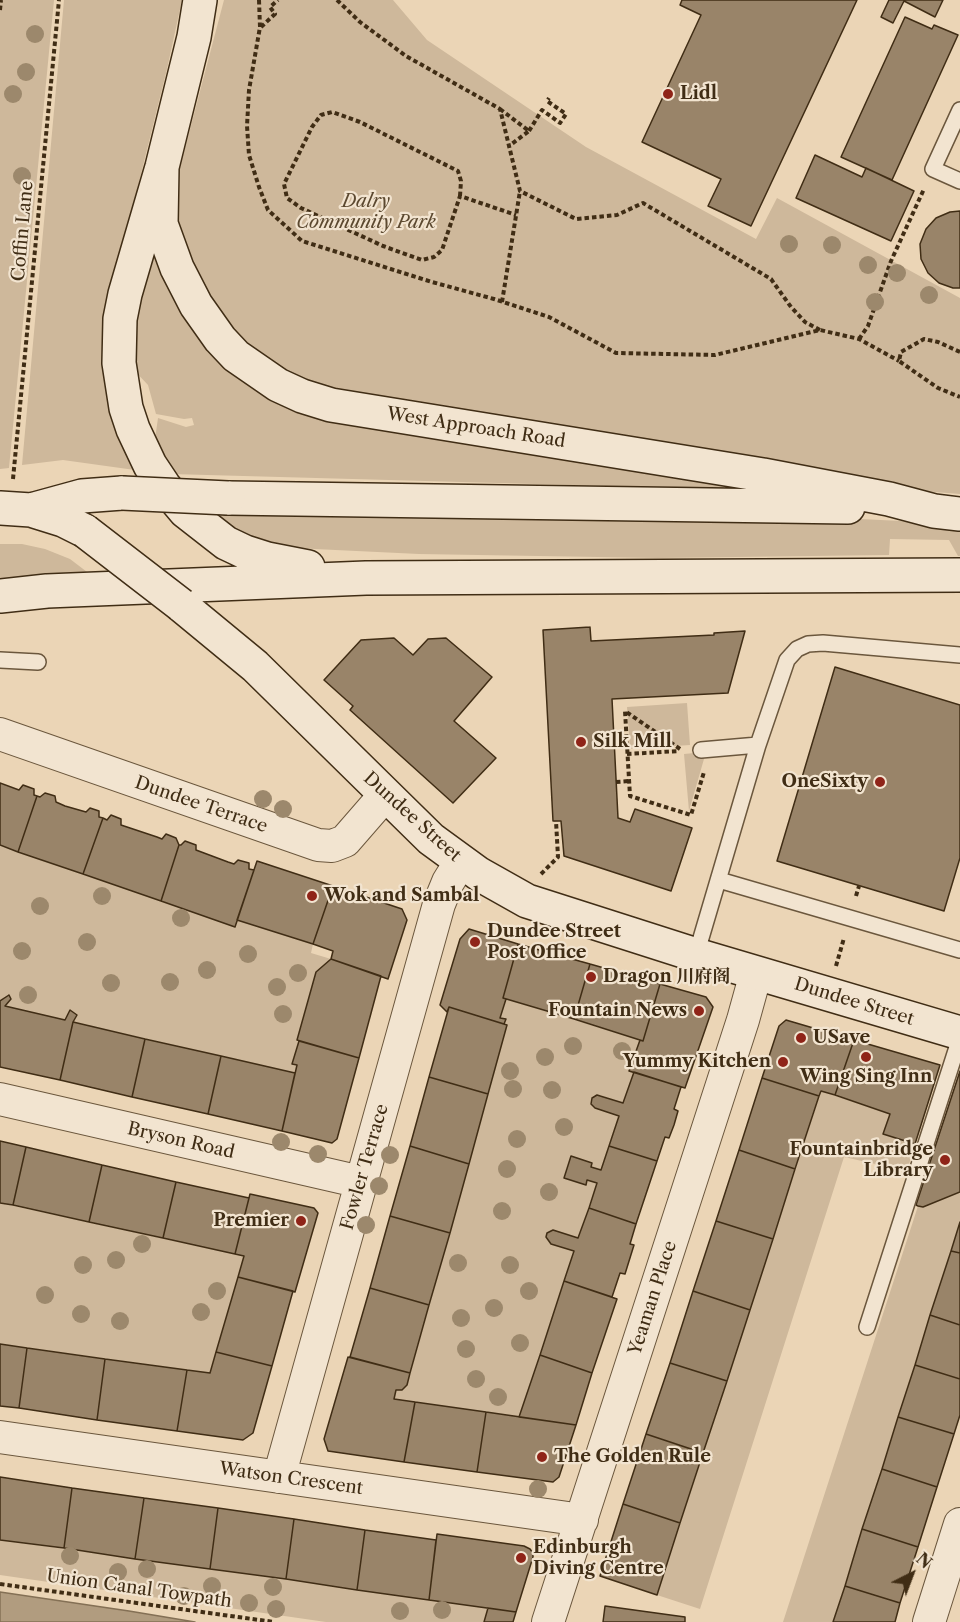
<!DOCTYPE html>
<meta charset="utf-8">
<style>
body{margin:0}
#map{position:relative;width:960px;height:1622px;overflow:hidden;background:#ebd5b6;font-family:"Libre Caslon Text",serif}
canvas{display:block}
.north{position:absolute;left:882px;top:1544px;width:60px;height:60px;-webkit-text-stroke:4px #f2e4d0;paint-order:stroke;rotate:42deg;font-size:16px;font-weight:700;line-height:24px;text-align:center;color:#402d15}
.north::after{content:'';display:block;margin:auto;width:21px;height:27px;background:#402d15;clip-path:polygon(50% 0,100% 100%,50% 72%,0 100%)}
</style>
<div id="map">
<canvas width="960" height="1622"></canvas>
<div class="north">N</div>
</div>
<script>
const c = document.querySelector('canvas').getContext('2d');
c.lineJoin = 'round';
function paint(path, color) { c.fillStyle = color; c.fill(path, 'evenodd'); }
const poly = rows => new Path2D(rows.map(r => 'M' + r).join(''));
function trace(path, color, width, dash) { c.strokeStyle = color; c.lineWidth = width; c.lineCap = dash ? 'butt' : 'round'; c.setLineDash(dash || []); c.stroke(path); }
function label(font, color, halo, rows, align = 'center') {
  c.font = font + ' "Libre Caslon Text","Noto Serif SC",serif'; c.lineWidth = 4.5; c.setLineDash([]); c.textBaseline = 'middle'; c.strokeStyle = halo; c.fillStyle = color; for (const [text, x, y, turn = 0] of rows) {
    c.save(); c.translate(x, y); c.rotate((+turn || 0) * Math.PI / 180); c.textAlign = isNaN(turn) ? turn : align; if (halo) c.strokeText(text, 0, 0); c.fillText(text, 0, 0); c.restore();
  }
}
paint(poly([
 [0,0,54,0,9,468,0,469],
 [64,0,182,0,167,69,107,311,142,471,63,460,22,465],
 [224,0,393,0,427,40,586,147,756,239,777,198,960,298,960,494,910,490,305,384,248,348,212,310,186,257,177,219,179,171],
 [150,232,242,375,752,490,171,474,154,446,158,418,186,427,194,425,192,418,184,419,156,414,148,385,131,367,130,341],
 [214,506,719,512,901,521,960,530,960,556,958,556,949,540,890,539,889,555,658,558,419,554,294,548,258,541,214,520],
 [0,544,22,544,45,549,70,559,91,575,0,583],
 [687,703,690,745,630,749,627,707],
 [706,752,689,811,684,754],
 [0,845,234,926,237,920,313,944,311,953,331,959,316,973,297,1039,299,1041,292,1063,297,1065,295,1073,73,1022,77,1015,70,1011,65,1020,5,1006,11,999,9,995,0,1001],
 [506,999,640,1040,629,1070,634,1072,623,1103,600,1095,593,1096,591,1099,591,1104,593,1107,619,1116,601,1170,591,1167,592,1163,571,1156,564,1177,585,1185,587,1180,597,1183,578,1238,553,1230,546,1235,549,1242,574,1251,519,1417,394,1399,396,1390,402,1390,407,1385,469,1164,507,1025,504,1024,505,1019,500,1018],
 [821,1091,890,1114,883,1134,915,1144,907,1171,844,1157,700,1609,657,1595],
 [960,1192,960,1222,833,1622,783,1622,918,1206,923,1207],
 [0,1203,244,1256,210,1373,0,1344],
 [0,1540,286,1579,488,1608,484,1622,326,1622,0,1575]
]), '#ceb89b');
const water = poly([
 [0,1592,129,1611,195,1622,0,1622,0,1592]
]);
paint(water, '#b19c7f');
trace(water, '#847055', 1.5);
const building = poly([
 [682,0,857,0,751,226,708,206,721,179,642,142,701,15,680,5,682,0],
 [889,0,943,0,935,17,904,1,893,23,881,17,889,0],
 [905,17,932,29,934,25,958,35,892,180,841,157,905,17],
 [815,155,862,177,866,168,914,191,891,241,796,198,815,155],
 [960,211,960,288,953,288,939,283,928,273,921,259,920,244,926,229,936,218,950,212,960,211],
 [590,627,591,641,714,635,714,633,745,631,728,693,612,699,618,818,630,822,635,809,692,828,671,891,564,856,561,821,553,821,543,630,590,627],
 [394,638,413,655,428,639,446,638,492,677,454,721,496,758,453,803,350,710,353,706,324,680,361,640,394,638],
 [835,667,960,705,960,858,944,911,777,861,835,667],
 [0,783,19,790,23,785,34,789,34,795,37,796,18,852,0,845,0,783],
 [45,793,55,796,56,802,65,806,86,812,90,808,99,811,99,817,103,818,83,874,18,852,37,796,40,797,45,793],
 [111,815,121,819,121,825,157,837,162,839,166,834,176,838,179,845,161,901,83,874,103,818,107,820,111,815],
 [185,841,196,845,196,850,228,862,234,864,238,860,249,863,249,869,254,870,235,927,161,901,179,845,181,845,185,841],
 [257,861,333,886,313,944,237,920,257,861],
 [333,886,402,909,407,920,388,979,331,959,333,951,313,944,333,886],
 [469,929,518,944,503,998,506,999,500,1018,506,1019,504,1024,449,1007,447,1012,440,1005,460,939,469,929],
 [518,944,590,964,574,1019,503,998,518,944],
 [331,959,381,976,359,1058,297,1040,316,972,331,959],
 [590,964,660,984,643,1041,574,1019,590,964],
 [660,984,706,997,713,1007,685,1088,629,1071,640,1040,643,1041,660,984],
 [9,995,11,999,5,1006,65,1020,70,1010,77,1015,73,1022,60,1080,0,1067,0,1001,9,995],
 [449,1007,507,1025,488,1094,429,1077,449,1007],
 [786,1020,854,1040,835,1095,821,1091,819,1096,762,1078,779,1026,786,1020],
 [73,1022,145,1039,132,1097,60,1080,73,1022],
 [145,1039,221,1056,208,1114,132,1097,145,1039],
 [854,1040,940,1065,915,1144,883,1134,890,1114,835,1095,854,1040],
 [299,1041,359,1058,337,1139,332,1143,282,1131,297,1065,292,1064,299,1041],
 [221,1056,295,1073,282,1131,208,1114,221,1056],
 [960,1071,960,1192,923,1207,918,1206,916,1205,960,1071],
 [634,1072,681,1087,674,1109,678,1111,674,1125,669,1138,665,1137,657,1161,609,1146,619,1116,595,1108,591,1104,592,1098,597,1095,623,1103,634,1072],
 [429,1077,488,1094,469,1164,410,1146,429,1077],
 [762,1078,819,1096,795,1169,739,1150,762,1078],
 [0,1141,26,1147,13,1205,0,1203,0,1141],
 [410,1146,469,1164,450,1233,390,1216,410,1146],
 [609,1146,657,1161,636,1224,589,1208,597,1183,587,1180,586,1185,564,1178,571,1156,592,1163,591,1167,601,1170,609,1146],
 [26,1147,102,1165,89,1222,13,1205,26,1147],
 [739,1150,795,1169,773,1239,716,1221,739,1150],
 [102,1165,176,1182,163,1238,89,1222,102,1165],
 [176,1182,249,1198,235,1254,163,1238,176,1182],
 [250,1194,314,1208,318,1213,295,1292,238,1277,244,1256,235,1254,250,1194],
 [589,1208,636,1224,630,1244,634,1245,625,1274,620,1273,612,1297,564,1281,574,1251,551,1244,546,1237,547,1233,553,1230,578,1238,589,1208],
 [390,1216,450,1233,429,1305,370,1288,390,1216],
 [716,1221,773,1239,750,1310,693,1291,716,1221],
 [960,1222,960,1253,951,1251,960,1222],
 [951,1251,960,1253,960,1325,930,1315,951,1251],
 [238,1277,293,1291,272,1366,216,1352,238,1277],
 [564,1281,617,1299,592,1373,540,1355,564,1281],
 [370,1288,429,1305,410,1373,350,1357,370,1288],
 [693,1291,750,1310,727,1381,670,1363,693,1291],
 [930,1315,960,1325,960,1379,915,1365,930,1315],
 [0,1344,27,1348,19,1408,0,1406,0,1344],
 [27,1348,105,1359,97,1420,19,1408,27,1348],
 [216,1352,272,1366,253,1433,243,1440,177,1431,187,1370,210,1373,216,1352],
 [540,1355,592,1373,576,1425,519,1417,540,1355],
 [348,1357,410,1373,407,1385,402,1390,396,1390,394,1399,415,1402,404,1462,328,1451,324,1439,348,1357],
 [105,1359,187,1370,177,1431,97,1420,105,1359],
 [670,1363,727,1381,703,1453,646,1434,670,1363],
 [915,1365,960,1379,960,1415,954,1434,898,1417,915,1365],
 [415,1402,486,1412,477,1472,404,1462,415,1402],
 [486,1412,576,1425,559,1477,553,1482,477,1472,486,1412],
 [898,1417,954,1434,937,1487,882,1469,898,1417],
 [646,1434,703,1453,680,1523,623,1504,646,1434],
 [882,1469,937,1487,918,1547,862,1529,882,1469],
 [0,1477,72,1488,64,1548,0,1540,0,1477],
 [72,1488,144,1498,135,1559,64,1548,72,1488],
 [144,1498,218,1508,210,1569,135,1559,144,1498],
 [623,1504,680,1523,657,1595,600,1576,623,1504],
 [218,1508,294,1519,286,1579,210,1569,218,1508],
 [294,1519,365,1530,357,1590,286,1579,294,1519],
 [862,1529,918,1547,900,1603,845,1586,862,1529],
 [365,1530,436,1540,429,1600,357,1590,365,1530],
 [437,1534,524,1546,530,1549,533,1553,533,1557,516,1612,429,1600,437,1534],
 [845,1586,900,1603,895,1622,833,1622,845,1586],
 [605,1606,685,1617,685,1622,603,1622,605,1606],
 [488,1608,516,1612,513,1622,484,1622,488,1608]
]);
paint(building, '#998469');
trace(building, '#402d15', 1.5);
const lane = poly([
 [960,110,933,169,960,181],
 [0,660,38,662],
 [701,750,758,745],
 [719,880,960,950],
 [696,955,758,745,787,660,797,649,808,644,823,643,960,655],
 [867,1327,960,1038]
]);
const street = poly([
 [0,734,318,845,332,846,345,841,385,795],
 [0,1099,361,1182],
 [0,1437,582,1520],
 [279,1477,439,904,448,882,461,861],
 [548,1622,743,1020,756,973],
 [929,1622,960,1524]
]);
const secondary = poly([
 [200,0,194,37,162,167,125,294,120,319,119,363,126,408,133,429,150,465,164,486,185,511,226,543,245,552,267,559,308,567],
 [162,167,161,224,177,268,196,305,220,339,236,356,278,385,302,396,331,405,763,475,889,499,934,511,960,514],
 [228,498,848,507],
 [0,508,31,510,63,520,85,531],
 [31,510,82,496,122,493],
 [0,596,47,591,366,578,960,575],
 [181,605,255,666,431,839,479,874,527,901,696,955,960,1033]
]);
trace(lane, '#6b573d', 18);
trace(street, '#6b573d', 34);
trace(secondary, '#402d15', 36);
trace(poly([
 [259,0,260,27,249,90,247,126,249,155,259,187,268,210,302,241,432,282,494,299,549,317,616,353,715,355,820,330,859,339,899,361],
 [337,0,360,22,406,56,500,109,520,191,576,219,617,215,643,203,771,279,791,307,805,322,820,330],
 [0,10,1,0],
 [261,27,275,14,270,7,278,0],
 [500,109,529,131,509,146],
 [529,131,542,110,560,123,566,114,547,101,549,98],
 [460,196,461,181,458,171,360,122,332,112,321,115,312,127,284,184,287,198,301,208,383,246,422,260,434,257,442,250,460,196,516,215],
 [502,302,520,191],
 [859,339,868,326,891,261,924,189],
 [960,352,938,342,924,339,901,352,899,361,938,388,960,397],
 [13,479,59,0],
 [680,749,625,711,630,796,691,815,704,772],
 [627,754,679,751],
 [616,782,629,781],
 [541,874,558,857,556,821],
 [856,896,859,886],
 [836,966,844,938],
 [0,1584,274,1622]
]), '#402d15', 4, [4.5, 3]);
trace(lane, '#f2e4d0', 15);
trace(street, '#f2e4d0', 32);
trace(secondary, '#f2e4d0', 33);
const secondaryBridge = poly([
 [122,493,228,498],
 [85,531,181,605]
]);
trace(secondaryBridge, '#402d15', 36, []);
trace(secondaryBridge, '#f2e4d0', 33);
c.fillStyle = '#9c886c';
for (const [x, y] of [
 [35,34],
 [26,72],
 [13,94],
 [22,176],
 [789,244],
 [832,245],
 [868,265],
 [897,273],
 [929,295],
 [875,302],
 [263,799],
 [283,809],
 [102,896],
 [40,906],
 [181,918],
 [87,942],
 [22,951],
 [248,954],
 [207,970],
 [298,973],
 [170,982],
 [111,983],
 [277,987],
 [28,995],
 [283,1014],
 [573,1046],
 [622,1051],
 [545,1057],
 [510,1071],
 [513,1089],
 [552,1090],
 [564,1127],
 [517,1139],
 [281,1142],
 [318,1154],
 [390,1155],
 [507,1169],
 [379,1186],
 [549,1192],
 [502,1211],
 [366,1225],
 [142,1244],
 [116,1260],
 [458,1263],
 [83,1265],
 [510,1265],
 [217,1291],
 [529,1291],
 [45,1295],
 [494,1308],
 [201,1312],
 [81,1314],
 [461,1318],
 [120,1321],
 [520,1343],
 [466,1349],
 [476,1379],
 [498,1397],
 [538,1489],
 [70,1556],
 [147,1569],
 [118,1572],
 [212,1586],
 [273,1587],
 [184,1596],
 [249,1603],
 [276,1609],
 [442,1610],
 [400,1611]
]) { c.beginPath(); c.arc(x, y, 9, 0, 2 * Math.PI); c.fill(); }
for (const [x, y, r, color] of [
 [668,94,6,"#8f2418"],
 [581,742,6,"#8f2418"],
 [880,782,6,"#8f2418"],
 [312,896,6,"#8f2418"],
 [475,942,6,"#8f2418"],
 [591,977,6,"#8f2418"],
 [699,1011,6,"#8f2418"],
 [801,1038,6,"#8f2418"],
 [866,1057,6,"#8f2418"],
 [783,1062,6,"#8f2418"],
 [945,1160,6,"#8f2418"],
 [301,1221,6,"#8f2418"],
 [542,1457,6,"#8f2418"],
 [521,1558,6,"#8f2418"]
]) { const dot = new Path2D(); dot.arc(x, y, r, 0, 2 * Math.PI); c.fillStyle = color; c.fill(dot); trace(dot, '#f2e4d0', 2); }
label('bold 18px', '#402d15', '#f2e4d0', [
 ["Lidl",680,94],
 ["Silk Mill",593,742],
 ["OneSixty",868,782,"right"],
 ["Wok and Sambal",324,896],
 ["Dundee Street",487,932],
 ["Post Office",487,953],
 ["Dragon 川府阁",603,977],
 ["Fountain News",687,1011,"right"],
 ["USave",813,1038],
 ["Yummy Kitchen",771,1062,"right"],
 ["Wing Sing Inn",866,1077,"center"],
 ["Fountainbridge",933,1150,"right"],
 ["Library",933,1171,"right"],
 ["Premier",289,1221,"right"],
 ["The Golden Rule",554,1457],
 ["Edinburgh",533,1548],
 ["Diving Centre",533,1569]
], 'left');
label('italic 18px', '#5c4930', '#f2e4d0', [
 ["Dalry",366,202],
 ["Community Park",366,223]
]);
label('18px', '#402d15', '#f2e4d0', [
 ["Coffin Lane",23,231,-85],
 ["West Approach Road",476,428,9],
 ["Dundee Terrace",201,805,19],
 ["Dundee Street",412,817,42],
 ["Dundee Street",854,1002,17],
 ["Bryson Road",181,1141,13],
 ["Fowler Terrace",365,1167,-74],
 ["Yeaman Place",653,1298,-72],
 ["Watson Crescent",291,1479,8],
 ["Union Canal Towpath",139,1589,8]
]);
</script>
